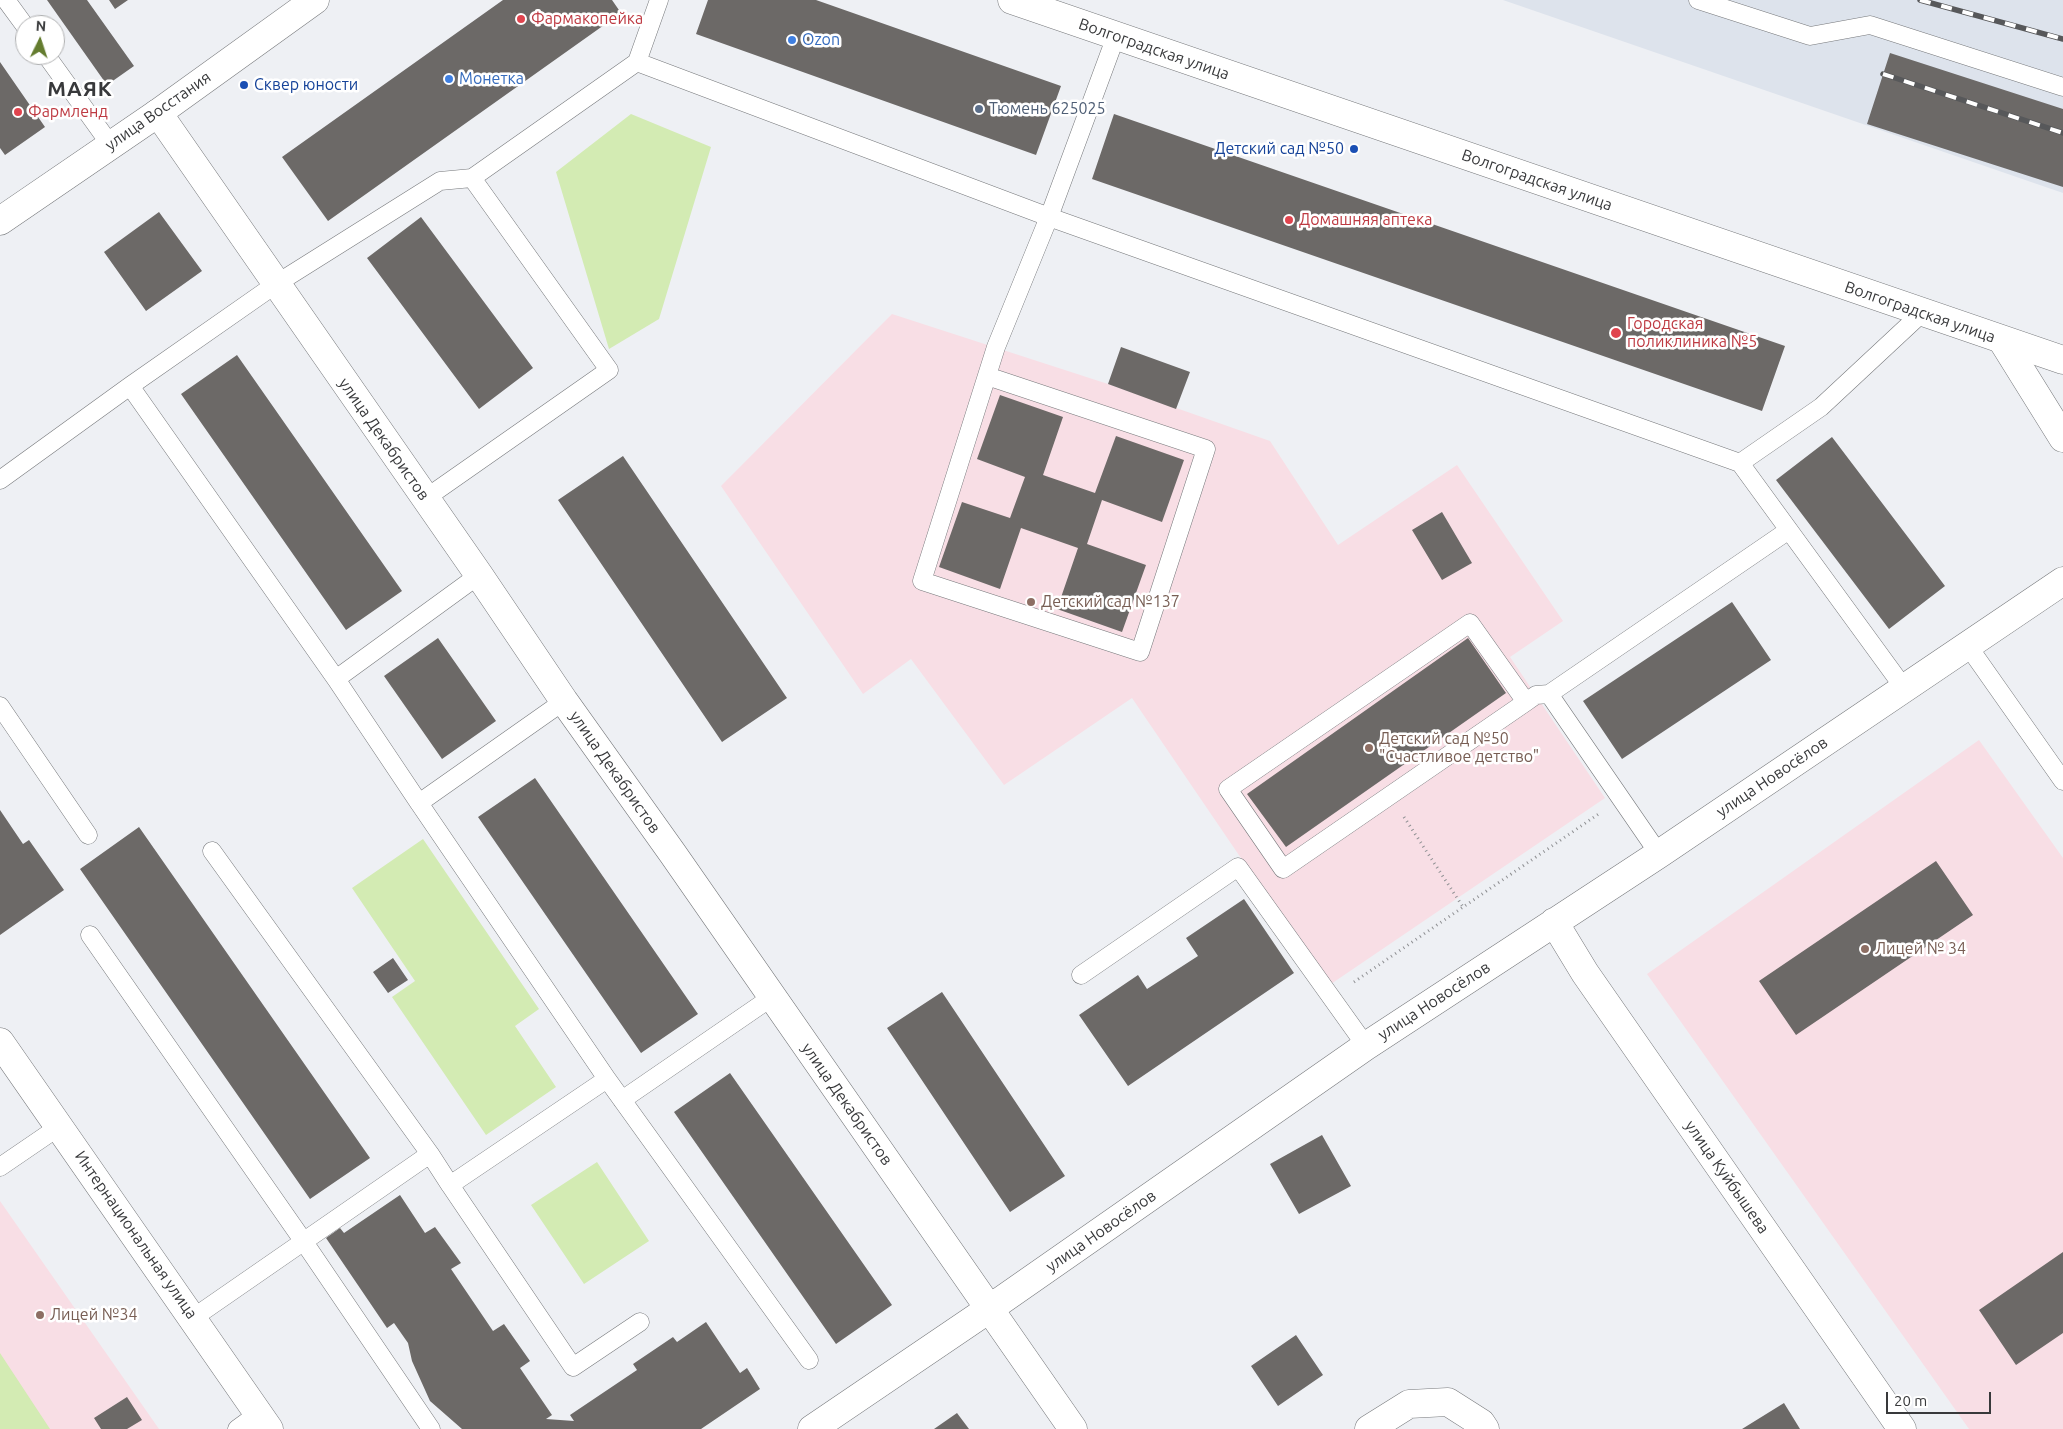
<!DOCTYPE html>
<meta charset="utf-8">
<style>
body{margin:0}
#map{position:relative;width:2063px;height:1429px;overflow:hidden;background:#eef0f4;font-family:Ubuntu,sans-serif}
canvas{display:block}
.north{position:absolute;left:15px;top:15px;width:50px;height:50px;box-sizing:border-box;background:#fff;border:1px solid #afb0b1;border-radius:50%;rotate:4deg;font-size:14px;font-weight:700;line-height:20px;text-align:center;color:#38393b}
.north::after{content:'';display:block;margin:auto;width:18px;height:22px;background:#647c2f;clip-path:polygon(50% 0,100% 100%,50% 72%,0 100%)}
.scale{position:absolute;left:1886px;top:1392px;width:105px;height:22px;box-sizing:border-box;border:2px solid #38393b;border-top:0;padding-left:6px;font-size:15px;line-height:18px;white-space:nowrap;color:#38393b;-webkit-text-stroke:4px #fff;paint-order:stroke}
</style>
<div id="map">
<canvas width="2063" height="1429"></canvas>
<div class="north">N</div>
<div class="scale">20 m</div>
</div>
<script>
const c = document.querySelector('canvas').getContext('2d');
c.lineJoin = 'round';
function paint(path, color) { c.fillStyle = color; c.fill(path, 'evenodd'); }
const poly = rows => new Path2D(rows.map(r => 'M' + r).join(''));
function trace(path, color, width, dash) { c.strokeStyle = color; c.lineWidth = width; c.lineCap = dash ? 'butt' : 'round'; c.setLineDash(dash || []); c.stroke(path); }
function label(font, color, halo, rows, align = 'center') {
  c.font = font + ' Ubuntu,sans-serif'; c.lineWidth = 5; c.setLineDash([]); c.textBaseline = 'middle'; c.strokeStyle = halo; c.fillStyle = color; for (const [text, x, y, turn = 0] of rows) {
    c.save(); c.translate(x, y); c.rotate((+turn || 0) * Math.PI / 180); c.textAlign = isNaN(turn) ? turn : align; if (halo) c.strokeText(text, 0, 0); c.fillText(text, 0, 0); c.restore();
  }
}
paint(poly([
 [1503,0,2063,0,2063,193]
]), '#dde3ec');
paint(poly([
 [892,314,1108,384,1270,441,1338,545,1457,465,1563,621,1510,657,1605,798,1328,986,1132,698,1004,785,911,659,863,694,721,486],
 [1979,740,2063,858,2063,1429,1969,1429,1647,974],
 [0,1201,159,1429,0,1429]
]), '#f8dee5');
paint(poly([
 [631,114,711,147,659,319,609,349,556,172],
 [423,839,539,1009,515,1026,556,1087,486,1135,392,997,415,981,352,888],
 [597,1162,649,1241,584,1284,531,1205],
 [0,1353,50,1429,0,1429]
]), '#d3ebb3');
paint(poly([
 [47,0,87,0,134,66,107,85],
 [109,0,128,0,115,9],
 [503,0,612,0,621,13,328,221,282,157],
 [708,0,816,0,1061,86,1036,155,696,34],
 [1890,53,2063,109,2063,187,1867,124],
 [0,62,45,127,5,155,0,148],
 [1114,114,1785,346,1762,411,1092,179],
 [159,212,202,271,146,311,104,252],
 [421,217,533,368,479,409,367,258],
 [1121,347,1190,372,1176,409,1108,384],
 [237,355,402,591,346,630,181,394],
 [1000,395,1063,417,1043,475,1095,493,1116,436,1184,460,1162,522,1102,500,1087,544,1146,565,1122,632,1057,609,1078,548,1021,528,1000,589,939,567,962,502,1010,518,1025,477,977,459],
 [1832,437,1945,586,1889,629,1776,480],
 [623,456,787,698,722,742,558,500],
 [1442,512,1472,563,1442,580,1412,530],
 [1732,602,1771,660,1622,759,1583,701],
 [438,638,496,721,442,759,384,676],
 [1468,638,1506,693,1286,847,1247,794],
 [535,778,698,1014,641,1053,478,817],
 [0,810,23,844,29,840,64,890,0,935],
 [139,827,370,1158,310,1199,80,869],
 [1936,861,1973,915,1796,1035,1759,981],
 [1244,899,1294,973,1128,1086,1079,1015,1138,975,1147,989,1198,956,1186,938],
 [393,958,408,980,388,993,373,972],
 [942,992,1065,1176,1010,1212,887,1028],
 [730,1073,892,1305,836,1344,674,1112],
 [1322,1135,1351,1186,1299,1214,1270,1164],
 [400,1195,425,1233,435,1227,461,1263,451,1269,493,1331,504,1324,530,1361,520,1368,552,1415,546,1419,574,1421,570,1415,637,1370,633,1364,673,1337,677,1342,706,1322,740,1373,747,1368,760,1389,701,1429,462,1429,430,1401,412,1361,408,1343,394,1323,387,1328,326,1238,340,1228,344,1233],
 [2063,1252,2063,1333,2016,1365,1979,1310],
 [1296,1335,1323,1375,1278,1406,1251,1366],
 [127,1397,142,1420,127,1429,101,1429,94,1418],
 [1784,1403,1800,1429,1742,1429],
 [957,1413,969,1429,934,1429]
]), '#6c6967');
const service = poly([
 [6,0,25,26],
 [1698,0,1810,36,1870,25,2063,87],
 [46,55,110,144],
 [637,62,1049,217,1740,463],
 [987,376,1206,449,1140,652,922,581,996,347,1049,217,1116,36],
 [130,386,336,679,479,575],
 [0,480,130,386,276,284,440,181,472,178,637,62,659,0],
 [426,498,609,370,472,178],
 [1968,646,2063,781],
 [336,679,419,803],
 [1904,688,1740,463,1821,407,1923,312],
 [564,701,419,803,607,1079,809,1360],
 [1526,702,1470,623,1228,789,1283,869,1526,702,1536,695,1549,694],
 [0,706,88,835],
 [212,851,430,1154],
 [1659,854,1549,694,1789,530],
 [90,935,304,1242,431,1429],
 [1081,975,1238,867,1366,1046],
 [607,1079,450,1185,573,1367,640,1322],
 [622,1100,772,997],
 [0,1167,60,1126],
 [193,1318,430,1154,450,1185],
 [237,1429,259,1413]
]);
const minor = poly([
 [158,113,479,575,564,701,673,854,1073,1429],
 [2002,340,2063,438],
 [1554,922,1585,973,1902,1429],
 [812,1429,989,1309,1366,1046,1659,854,2063,581],
 [1369,1429,1409,1404,1448,1402,1481,1423,1485,1429]
]);
const tertiary = poly([
 [1012,0,2063,360],
 [0,221,158,113,315,0],
 [0,1042,269,1429]
]);
trace(service, '#76787b', 19);
trace(minor, '#76787b', 29);
trace(tertiary, '#76787b', 29);
trace(poly([
 [1404,817,1463,907],
 [1354,982,1600,813]
]), '#8f9093', 3, [1, 4]);
trace(service, '#fff', 18);
trace(minor, '#fff', 28);
trace(tertiary, '#fff', 28);
const rail = poly([
 [1920,0,2063,39],
 [1883,74,2063,133]
]);
trace(rail, '#57585a', 5.5);
trace(rail, '#fff', 4, [11]);
for (const [x, y, r, color] of [
 [521,19,5,"#e0444e"],
 [792,40,5,"#3f7fe0"],
 [449,79,5,"#3f7fe0"],
 [244,85,5,"#1a4fb4"],
 [979,109,5,"#5c6f8a"],
 [18,112,5,"#e0444e"],
 [1354,149,5,"#1a4fb4"],
 [1289,220,5,"#e0444e"],
 [1616,333,6,"#e0444e"],
 [1031,602,5,"#8d6e63"],
 [1369,748,5,"#8d6e63"],
 [1865,949,5,"#8d6e63"],
 [40,1315,5,"#8d6e63"]
]) { const dot = new Path2D(); dot.arc(x, y, r, 0, 2 * Math.PI); c.fillStyle = color; c.fill(dot); trace(dot, '#fff', 2); }
label('16px', '#be3a42', '#fff', [
 ["Фармакопейка",531,19],
 ["Фармленд",28,112],
 ["Домашняя аптека",1299,220],
 ["Городская",1627,324],
 ["поликлиника №5",1627,342]
], 'left');
label('16px', '#366cbe', '#fff', [
 ["Ozon",802,40],
 ["Монетка",459,79]
], 'left');
label('16px', '#38393b', '#fff', [
 ["Волгоградская улица",1154,49,19],
 ["улица Восстания",158,111,-35],
 ["Волгоградская улица",1537,180,19],
 ["Волгоградская улица",1920,312,19],
 ["улица Декабристов",384,439,55],
 ["улица Декабристов",615,772,55],
 ["улица Новосёлов",1772,777,-34],
 ["улица Новосёлов",1434,1001,-33],
 ["улица Декабристов",847,1104,55],
 ["улица Куйбышева",1727,1177,55],
 ["улица Новосёлов",1101,1231,-35],
 ["Интернациональная улица",136,1235,55]
]);
label('16px', '#164399', '#fff', [
 ["Сквер юности",254,85],
 ["Детский сад №50",1344,149,"right"]
], 'left');
label('16px', '#4e5e75', '#fff', [
 ["Тюмень 625025",989,109]
], 'left');
label('16px', '#785e54', '#fff', [
 ["Детский сад №137",1041,602],
 ["Детский сад №50",1379,739],
 ["\"Счастливое детство\"",1379,757],
 ["Лицей № 34",1875,949],
 ["Лицей №34",50,1315]
], 'left');
c.letterSpacing = '1px';
label('bold 21px', '#38393b', '#fff', [
 ["МАЯК",80,89]
]);
c.letterSpacing = '0px';
</script>
